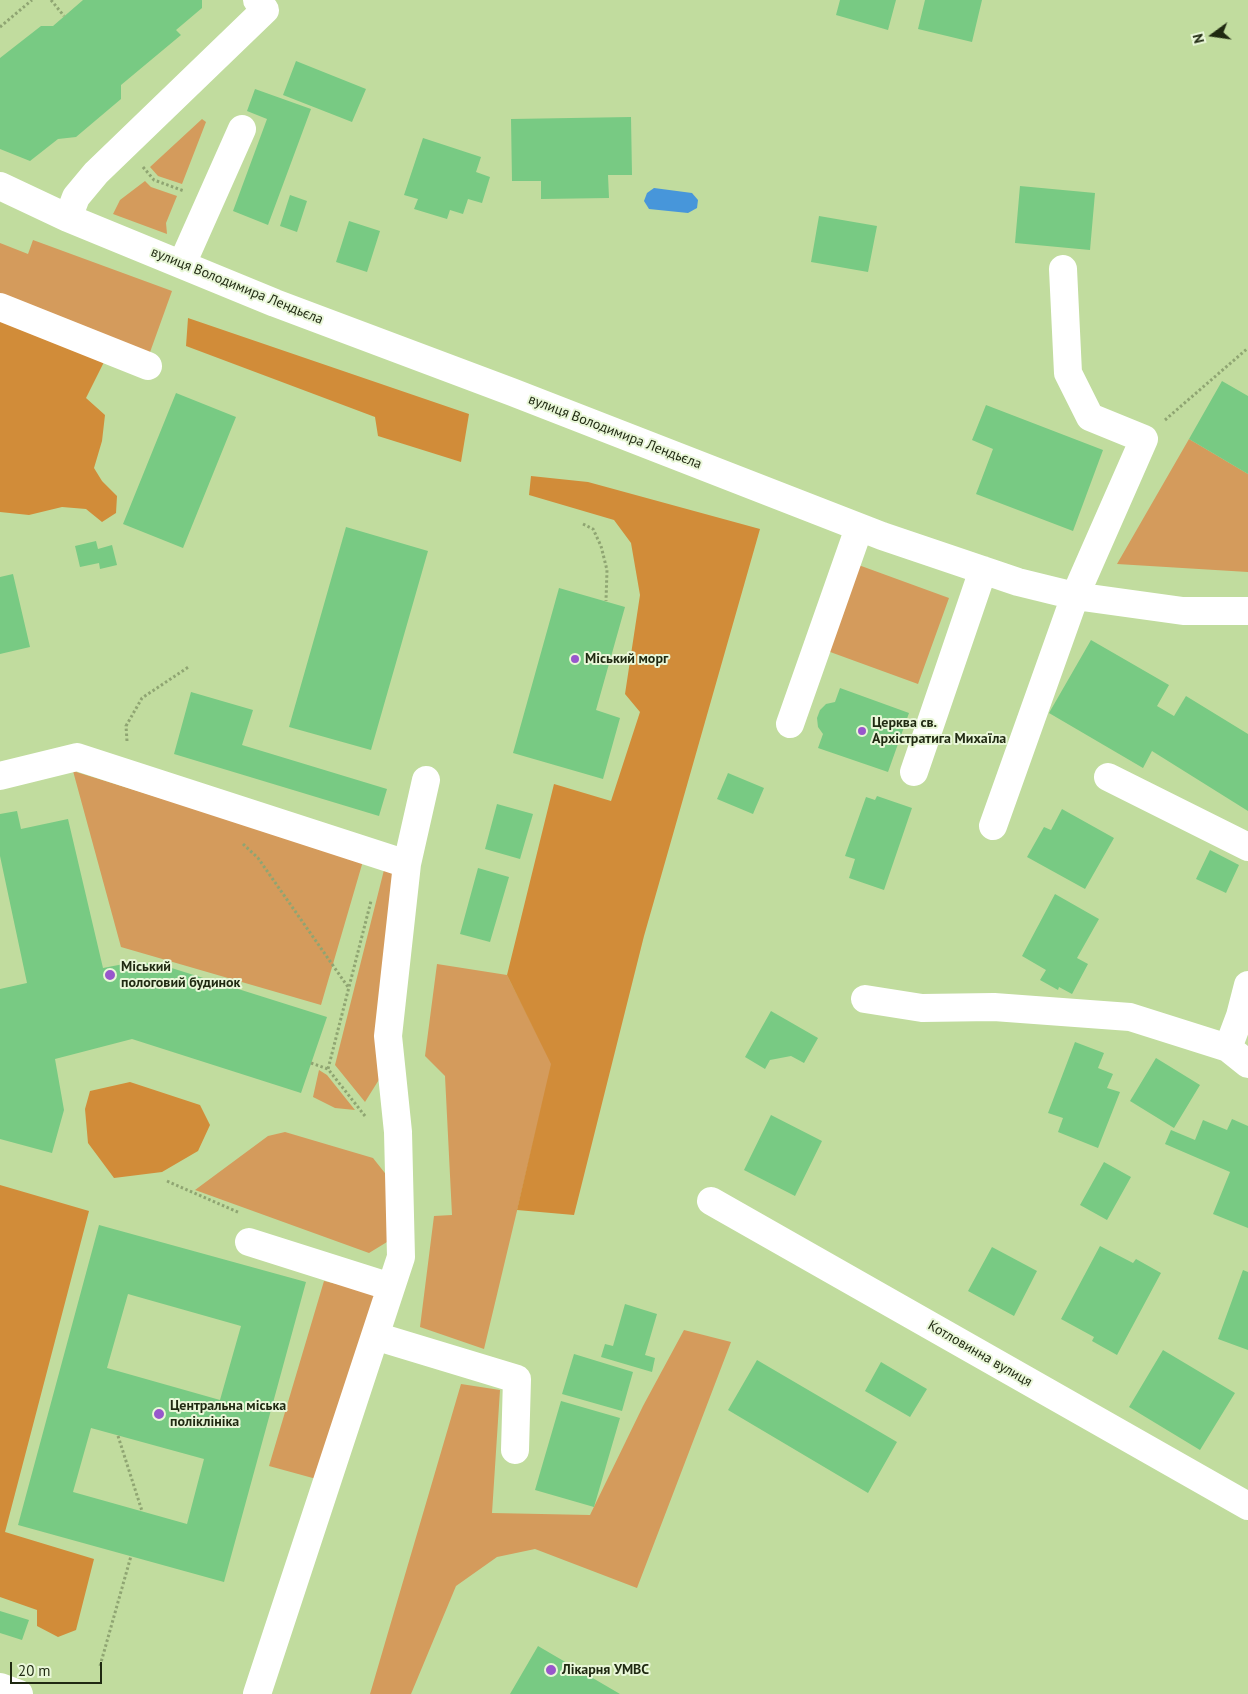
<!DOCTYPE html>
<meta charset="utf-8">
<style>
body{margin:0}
#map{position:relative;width:1248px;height:1694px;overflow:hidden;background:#c1dc9e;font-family:"PT Sans",sans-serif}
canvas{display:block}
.north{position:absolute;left:1188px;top:10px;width:50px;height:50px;-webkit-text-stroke:4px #e9f7d8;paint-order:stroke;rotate:256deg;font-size:14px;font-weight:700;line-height:20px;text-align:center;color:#1f2911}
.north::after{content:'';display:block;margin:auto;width:18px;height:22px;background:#1f2911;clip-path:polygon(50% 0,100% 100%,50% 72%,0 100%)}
.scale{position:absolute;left:10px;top:1662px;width:92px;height:22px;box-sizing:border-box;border:2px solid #1f2911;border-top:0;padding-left:6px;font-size:15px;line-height:18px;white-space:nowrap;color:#1f2911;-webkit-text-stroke:4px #e9f7d8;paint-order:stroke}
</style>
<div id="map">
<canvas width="1248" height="1694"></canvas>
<div class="north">N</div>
<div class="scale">20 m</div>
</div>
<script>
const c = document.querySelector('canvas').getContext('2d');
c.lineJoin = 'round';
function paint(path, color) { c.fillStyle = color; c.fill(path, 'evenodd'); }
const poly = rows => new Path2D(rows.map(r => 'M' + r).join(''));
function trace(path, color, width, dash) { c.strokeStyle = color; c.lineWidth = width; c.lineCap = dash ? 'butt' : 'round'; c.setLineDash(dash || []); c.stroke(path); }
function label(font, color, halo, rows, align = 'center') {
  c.font = font + ' "PT Sans",sans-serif'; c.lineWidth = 4; c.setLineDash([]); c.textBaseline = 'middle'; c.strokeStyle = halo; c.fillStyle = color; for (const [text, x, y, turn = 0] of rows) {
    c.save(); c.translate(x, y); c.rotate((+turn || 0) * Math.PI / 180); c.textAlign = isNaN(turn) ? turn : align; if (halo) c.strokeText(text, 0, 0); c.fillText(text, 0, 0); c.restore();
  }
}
paint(poly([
 [202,119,206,122,182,184,158,176,150,167],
 [145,181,151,187,177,196,166,223,167,234,113,214,120,200],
 [33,240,172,291,149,355,0,301,0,243,28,254],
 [1189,439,1248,474,1248,572,1117,564],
 [853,563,949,598,918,684,822,649],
 [73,771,363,861,321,1005,121,947],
 [385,866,397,867,380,1078,365,1102,335,1065],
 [437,964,507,975,552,1064,484,1349,420,1327,434,1216,452,1215,445,1076,425,1056],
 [319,1070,327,1075,355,1110,335,1108,313,1097],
 [285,1132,373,1158,392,1182,387,1242,369,1253,195,1190,268,1136],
 [324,1281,380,1294,320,1480,269,1466],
 [684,1330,731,1342,637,1588,535,1549,497,1557,456,1586,411,1694,370,1694,461,1384,500,1390,492,1513,590,1515,643,1406]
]), '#d49b5c');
paint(poly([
 [188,318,469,414,461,462,378,436,375,417,186,346],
 [0,319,104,362,86,398,105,415,102,441,94,468,102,481,117,496,116,513,102,522,86,509,62,507,29,515,0,512],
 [531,476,588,482,760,529,644,936,574,1215,517,1210,551,1064,507,975,554,784,611,801,640,712,625,694,640,595,631,543,614,520,529,495],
 [130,1082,200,1105,210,1125,198,1151,162,1172,114,1178,88,1143,85,1109,90,1091],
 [0,1185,89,1211,5,1532,94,1559,76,1630,58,1637,37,1626,37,1610,0,1597]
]), '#d18c39');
paint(poly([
 [654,188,692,193,698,200,697,208,688,213,649,209,644,201,647,193]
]), '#4796da');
paint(poly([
 [83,0,202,0,202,8,176,30,181,35,121,85,121,99,76,137,58,139,30,161,0,149,0,58,41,26,53,26],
 [840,0,896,0,888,30,836,15],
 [925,0,982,0,972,42,918,29],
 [296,61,366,89,352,122,283,95],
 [255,89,311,109,268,225,233,211,267,119,247,111],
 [631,117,632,175,608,175,609,198,541,199,541,181,512,181,511,119],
 [423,138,481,157,476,172,490,177,482,203,468,199,463,214,450,210,447,219,414,209,418,199,404,195],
 [1020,186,1095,193,1090,250,1015,243],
 [290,195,307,201,297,232,280,226],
 [819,216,877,226,868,272,811,262],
 [349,221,380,231,367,272,336,262],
 [1222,381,1248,396,1248,474,1189,439],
 [176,393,236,417,183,548,123,524],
 [986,405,1103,450,1073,531,976,494,993,449,972,440],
 [346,527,428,551,371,750,289,727],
 [96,541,98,549,112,545,117,565,100,569,99,563,80,567,75,546],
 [13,574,30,647,0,654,0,577],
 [559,588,625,607,596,710,620,718,603,779,513,753],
 [1091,640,1169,685,1157,706,1174,716,1186,696,1248,734,1248,811,1152,751,1143,768,1049,713],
 [840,688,909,713,888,772,818,748,823,734,818,727,817,718,820,710,826,704,835,702],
 [191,692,253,710,242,745,387,789,379,816,174,754],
 [728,773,764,788,753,814,717,799],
 [877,796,912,808,884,890,849,878,855,859,845,856,866,797,875,800],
 [497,804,533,814,520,859,485,849],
 [1062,809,1114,838,1085,889,1027,857,1044,827,1051,830],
 [17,811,21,829,68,819,103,968,134,962,162,965,327,1017,301,1093,132,1039,55,1059,64,1110,52,1153,0,1139,0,989,27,983,0,856,0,814],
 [1210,850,1239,865,1226,893,1196,879],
 [478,868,509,877,490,942,460,934],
 [1055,894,1099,919,1077,958,1088,964,1072,994,1059,987,1058,990,1040,980,1046,970,1022,956],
 [771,1011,818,1038,804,1063,791,1056,770,1060,765,1069,745,1057],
 [1075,1042,1104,1053,1098,1068,1113,1074,1107,1088,1120,1092,1098,1148,1058,1132,1063,1118,1048,1113],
 [1156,1058,1200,1085,1174,1128,1130,1101],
 [771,1115,822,1141,795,1196,744,1170],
 [1232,1119,1248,1126,1248,1228,1213,1214,1230,1172,1165,1144,1171,1130,1195,1140,1203,1120,1227,1130],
 [1104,1162,1131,1177,1107,1220,1080,1205],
 [99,1225,306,1282,224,1582,18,1525],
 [128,1294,241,1326,220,1400,107,1368],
 [91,1428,204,1459,187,1524,73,1492],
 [1100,1246,1133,1263,1136,1259,1161,1273,1117,1355,1092,1341,1094,1337,1061,1319],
 [992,1247,1037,1271,1014,1316,968,1291],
 [1243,1270,1248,1272,1248,1350,1218,1339],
 [625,1304,657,1314,645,1355,655,1358,652,1372,601,1357,605,1344,613,1346],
 [1163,1350,1235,1393,1200,1450,1129,1407],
 [574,1354,633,1372,622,1411,562,1394],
 [757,1360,897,1442,868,1493,728,1410],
 [881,1362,927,1389,910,1417,865,1391],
 [561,1401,620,1418,594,1507,535,1490],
 [0,1611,29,1620,22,1640,0,1633],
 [538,1646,620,1694,510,1694]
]), '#78ca83');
trace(poly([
 [51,0,64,16],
 [0,27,32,0],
 [143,167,154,180,184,191],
 [1165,420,1248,348],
 [583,524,593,529,601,546,607,570,606,601],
 [127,741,126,726,142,698,190,666],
 [243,844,258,858,348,987],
 [311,1063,328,1069],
 [365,1116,328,1069,371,901],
 [167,1181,240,1213],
 [118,1436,142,1511],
 [100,1666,131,1556]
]), '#8fa572', 3, [2.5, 2.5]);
trace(poly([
 [0,186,68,218,275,303,512,392,882,536,1018,582,1075,596,1183,611,1248,611],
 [68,218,76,197,96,173,265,10,257,0],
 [182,264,242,129],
 [0,307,148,366],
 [790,724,859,528],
 [914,772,983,570],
 [0,776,77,757,407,864],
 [1108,777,1248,847],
 [993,826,1075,596,1144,439,1090,417,1068,373,1063,269],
 [865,999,922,1008,994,1007,1130,1017,1228,1048,1248,1064],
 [1228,1048,1240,1016,1248,985],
 [711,1201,1248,1506],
 [249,1242,391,1287],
 [375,1336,517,1379,515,1450],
 [0,1687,19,1694],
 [257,1694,401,1257,398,1132,388,1036,407,864,426,780]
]), '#fff', 28);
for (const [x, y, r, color] of [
 [575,659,5,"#9857cc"],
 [862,731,5,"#9857cc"],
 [110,975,6,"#9857cc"],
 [159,1414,6,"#9857cc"],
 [551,1670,6,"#9857cc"]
]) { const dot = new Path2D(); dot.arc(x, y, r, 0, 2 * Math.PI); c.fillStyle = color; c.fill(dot); trace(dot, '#e9f7d8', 2); }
label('14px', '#1f2911', '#e9f7d8', [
 ["вулиця Володимира Лендьєла",237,286,22],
 ["вулиця Володимира Лендьєла",615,432,21],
 ["Котловинна вулиця",980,1354,30]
]);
label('bold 14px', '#1f2911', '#e9f7d8', [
 ["Міський морг",585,659],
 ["Церква св.",872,723],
 ["Архістратига Михаїла",872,739],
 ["Міський",121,967],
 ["пологовий будинок",121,983],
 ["Центральна міська",170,1406],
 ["поліклініка",170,1422],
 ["Лікарня УМВС",562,1670]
], 'left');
</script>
